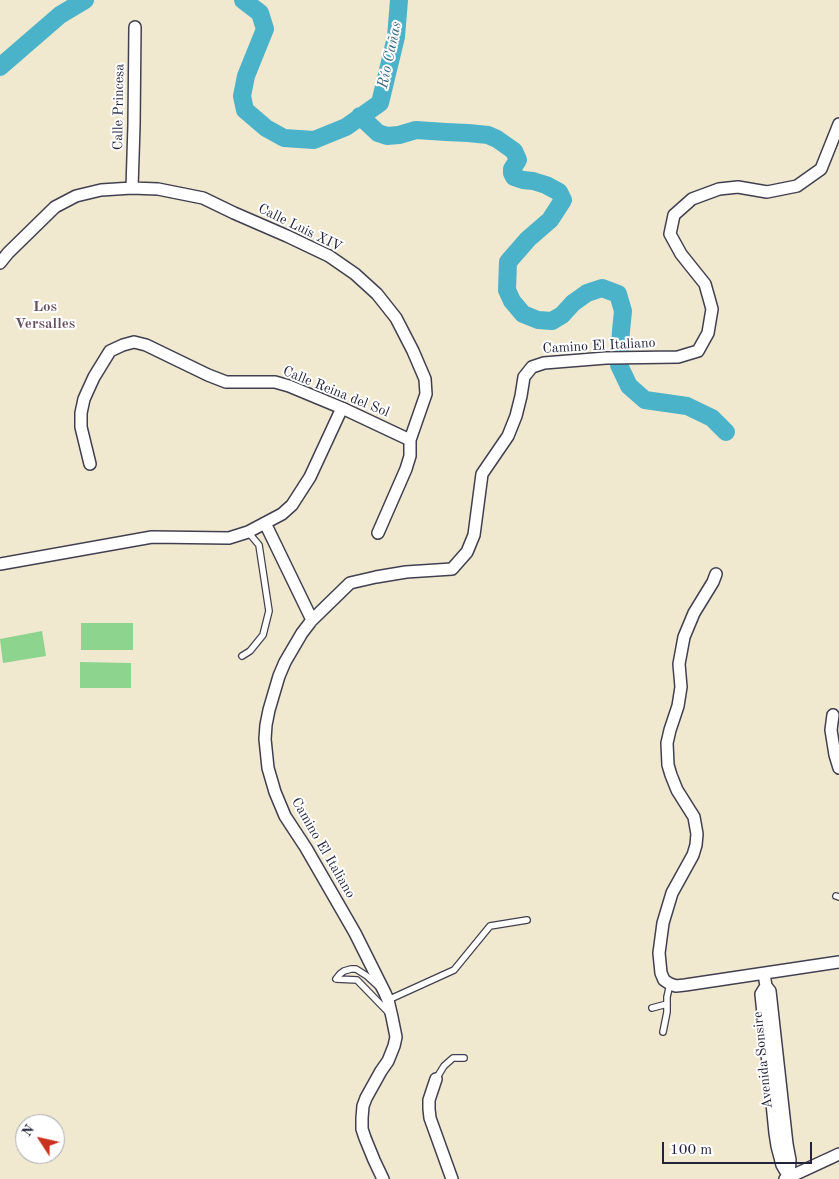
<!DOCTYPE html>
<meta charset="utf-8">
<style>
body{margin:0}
#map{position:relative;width:839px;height:1179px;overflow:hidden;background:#f0e8cf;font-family:"Old Standard TT",serif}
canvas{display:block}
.north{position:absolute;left:15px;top:1114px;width:50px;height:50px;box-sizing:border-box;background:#fff;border:1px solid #a7a7b1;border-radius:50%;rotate:305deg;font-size:14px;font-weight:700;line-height:20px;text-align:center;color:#22223b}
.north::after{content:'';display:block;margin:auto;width:18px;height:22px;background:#c8321e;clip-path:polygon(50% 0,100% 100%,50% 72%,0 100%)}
.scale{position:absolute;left:662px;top:1142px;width:150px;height:22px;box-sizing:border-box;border:2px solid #22223b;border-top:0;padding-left:6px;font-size:15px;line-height:18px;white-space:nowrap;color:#22223b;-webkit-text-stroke:4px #fff;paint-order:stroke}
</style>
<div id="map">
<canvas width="839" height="1179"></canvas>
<div class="north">N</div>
<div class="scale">100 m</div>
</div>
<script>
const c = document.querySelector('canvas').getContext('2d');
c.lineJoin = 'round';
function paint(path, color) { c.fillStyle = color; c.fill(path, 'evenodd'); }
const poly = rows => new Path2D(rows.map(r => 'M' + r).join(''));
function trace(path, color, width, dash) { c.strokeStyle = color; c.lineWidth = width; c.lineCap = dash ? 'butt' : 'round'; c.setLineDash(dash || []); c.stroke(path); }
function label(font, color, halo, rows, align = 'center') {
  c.font = font + ' "Old Standard TT",serif'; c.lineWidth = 4; c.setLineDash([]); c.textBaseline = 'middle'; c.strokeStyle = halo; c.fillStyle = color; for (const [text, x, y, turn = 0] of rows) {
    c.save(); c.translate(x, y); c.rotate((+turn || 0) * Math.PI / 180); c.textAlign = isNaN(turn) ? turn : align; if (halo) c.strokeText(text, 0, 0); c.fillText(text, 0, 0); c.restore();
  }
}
paint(poly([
 [81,623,133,623,133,650,81,650],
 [42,631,46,656,3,663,0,639],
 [80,662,131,663,131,688,80,688]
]), '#8dd48f');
trace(poly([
 [243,0,260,13,265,29,246,76,242,96,245,110,266,128,284,138,314,140,346,127,380,103,396,37,399,0],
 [0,67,60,15,85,0],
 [360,116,378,133,387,136,399,135,416,130,446,132,468,133,488,135,497,139,514,151,518,160,512,169,512,173,514,177,523,180,533,181,546,185,559,192,563,200,550,220,528,239,508,262,507,290,512,301,523,314,538,320,552,321,562,315,573,303,587,293,602,288,618,294,623,311,621,331,619,365,629,386,645,400,687,406,712,418,726,432]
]), '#4ab2c9', 18);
const service = poly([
 [242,656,250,651,263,635,269,611,259,545,248,532],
 [836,896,839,897],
 [379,987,367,976,356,969,351,969,344,971,340,974,336,979,357,980,389,1013],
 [388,1000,454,970,490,926,527,920],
 [652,1008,667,1004],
 [663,1032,667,1012,667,997,670,984],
 [436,1079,444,1066,453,1058,464,1058]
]);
const minor = poly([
 [132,188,134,125,135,27],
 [0,263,8,253,55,207,76,196,101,190,132,188,158,189,203,198,234,213,287,236,329,256,355,274,377,294,396,318,413,351,425,379,426,394,410,440,410,456,406,469,378,533],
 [90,464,81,427,81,413,84,399,94,377,110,351,123,345,134,342,146,345,208,375,226,382,275,382,289,386,342,408,410,440],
 [265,523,312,620],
 [0,564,152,537,229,538,248,532,282,514,292,505,310,477,342,408],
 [716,574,713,582,694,613,684,637,679,664,681,687,678,706,670,730,667,743,668,765,671,775,677,790,694,817,697,834,696,845,693,855,672,893,663,923,659,953,661,973,664,980,670,984,676,986,685,985,839,962],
 [833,715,831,730,835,755,839,768],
 [764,974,766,986,770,991,787,1144,790,1160,789,1177],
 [766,986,761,994,775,1133,777,1146,782,1165,789,1177],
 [436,1079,429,1100,429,1109,430,1118,452,1179],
 [383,1179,374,1160,365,1138,362,1129,362,1118,363,1106,366,1098,381,1071,388,1061,394,1046,396,1037,392,1017,388,1000,385,993,355,933,306,848,285,816,275,792,268,768,265,739,266,725,269,710,279,676,285,662,302,633,312,620,350,583,376,577,406,572,452,569,467,552,474,535,482,474,508,436,516,416,521,396,524,377,532,367,544,363,606,358,678,357,698,351,708,333,712,309,705,284,681,254,670,234,674,215,692,199,719,189,738,187,767,192,797,186,821,169,839,124],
 [785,1179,839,1154]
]);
trace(service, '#414051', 8);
trace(minor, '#414051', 14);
trace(service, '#fff', 5.5);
trace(minor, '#fff', 11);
label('14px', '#22223b', '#fff', [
 ["Calle Princesa",119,107,-89],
 ["Calle Luis XIV",300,228,26],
 ["Camino El Italiano",599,346,-3],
 ["Calle Reina del Sol",336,392,22],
 ["Camino El Italiano",323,848,60],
 ["Avenida Sonsire",763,1060,-96]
]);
label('italic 15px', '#34637b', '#fff', [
 ["Río Cañas",390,55,-78]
]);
label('bold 15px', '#664f5c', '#fff', [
 ["Los",45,307],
 ["Versalles",45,324]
]);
</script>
